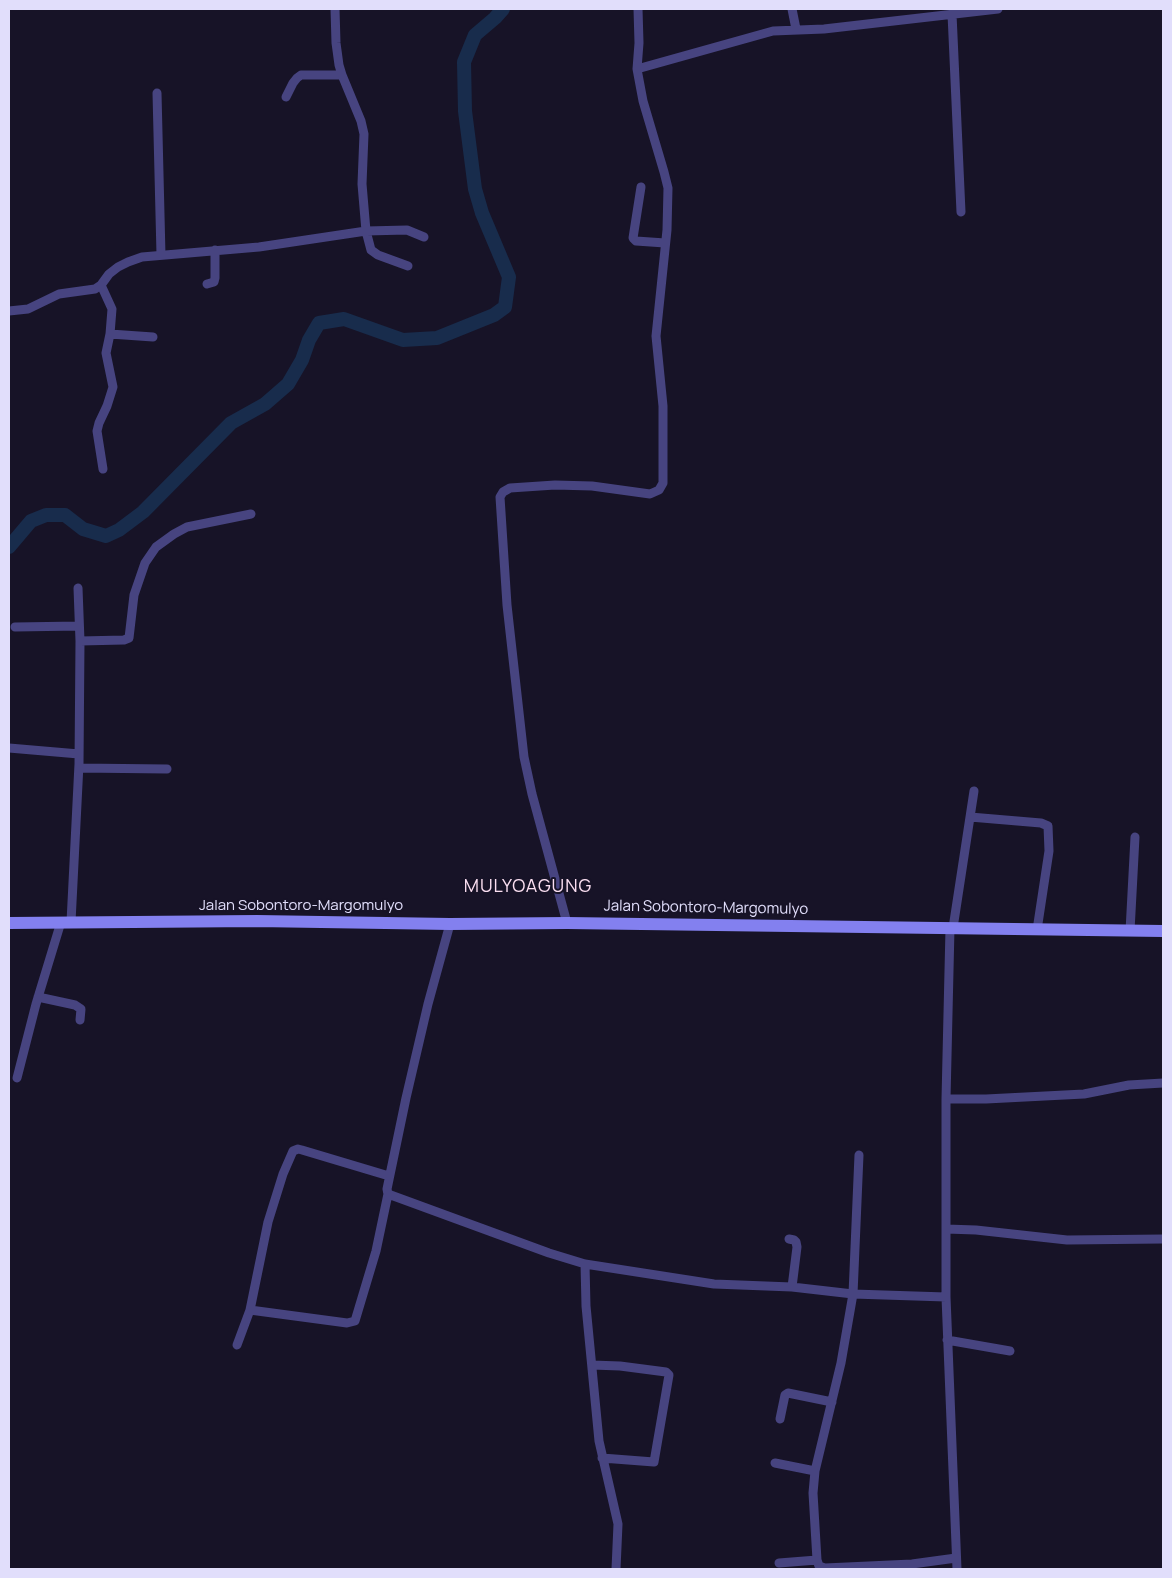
<!DOCTYPE html>
<style>
body{margin:0}
#map{position:relative;width:1172px;height:1578px;overflow:hidden;background:#171327;font-family:Manrope,sans-serif}
canvas{display:block}
.frame{position:absolute;inset:0;border:10px solid #e1defb;pointer-events:none}
</style>
<div id="map">
<canvas width="1172" height="1578"></canvas>
<div class="frame"></div>
</div>
<script>
const c = document.querySelector('canvas').getContext('2d');
c.lineJoin = 'round';
const poly = rows => new Path2D(rows.map(r => 'M' + r).join(''));
function trace(path, color, width, dash) { c.strokeStyle = color; c.lineWidth = width; c.lineCap = dash ? 'butt' : 'round'; c.setLineDash(dash || []); c.stroke(path); }
function label(font, color, halo, rows, align = 'center') {
  c.font = font + ' Manrope,sans-serif'; c.lineWidth = 4; c.setLineDash([]); c.textBaseline = 'middle'; c.strokeStyle = halo; c.fillStyle = color; for (const [text, x, y, turn = 0] of rows) {
    c.save(); c.translate(x, y); c.rotate((+turn || 0) * Math.PI / 180); c.textAlign = isNaN(turn) ? turn : align; if (halo) c.strokeText(text, 0, 0); c.fillText(text, 0, 0); c.restore();
  }
}
trace(poly([
 [9,547,31,521,46,515,65,515,83,529,106,536,119,530,143,512,231,423,265,404,288,384,302,360,309,340,319,323,344,319,403,340,437,338,494,315,505,307,509,277,482,213,475,189,465,111,464,62,475,35,495,18,503,9]
]), '#182c4c', 14);
trace(poly([
 [792,9,796,29],
 [952,14,961,212],
 [637,69,639,43,638,9],
 [157,93,161,255],
 [286,97,293,83,297,78,301,75,342,75],
 [641,187,633,238,636,241,665,243],
 [408,266,378,255,371,250,366,231,407,230,424,237],
 [207,284,214,282,215,278,215,250],
 [101,285,112,309,110,334,106,353,113,387,107,406,99,423,97,431,103,469],
 [9,311,28,309,59,294,95,289,101,285,109,274,118,267,128,262,142,257,259,247,366,231,362,184,364,134,361,121,342,75,339,65,336,43,335,9],
 [110,334,153,337],
 [15,627,79,626],
 [80,641,124,640,129,638,134,595,145,563,156,547,174,534,187,527,251,514],
 [9,748,79,754],
 [79,768,167,769],
 [970,817,1041,823,1048,826,1049,851,1037,930],
 [71,922,79,764,80,641,78,588],
 [567,923,532,794,524,757,507,605,500,497,503,492,510,488,555,485,592,486,650,494,659,490,663,483,663,406,656,336,667,230,668,188,664,172,643,101,637,69,773,31,824,29,998,9],
 [450,924,428,1004,406,1098,387,1189,388,1194,549,1253,585,1264,714,1284,792,1287,853,1294,946,1297],
 [950,928,946,1099,946,1297,957,1569],
 [953,928,974,791],
 [1130,931,1135,837],
 [38,997,75,1005,81,1009,80,1020],
 [17,1078,36,1004,61,922],
 [946,1099,986,1099,1084,1094,1129,1085,1163,1083],
 [859,1155,853,1294,841,1363,815,1471,813,1493,817,1560,819,1566,825,1568,912,1564,956,1558],
 [388,1194,376,1251,355,1321,347,1323,250,1310,268,1222,283,1174,293,1151,298,1149,302,1150,389,1176],
 [946,1229,976,1230,1067,1240,1163,1239],
 [789,1239,794,1240,796,1242,797,1247,792,1287],
 [585,1264,586,1306,599,1441,618,1524,616,1569],
 [947,1340,1010,1351],
 [237,1345,250,1310],
 [592,1365,620,1366,666,1372,669,1375,654,1462,602,1458],
 [780,1419,785,1395,788,1393,832,1402],
 [775,1463,815,1471],
 [779,1563,817,1560]
]), '#474480', 9);
trace(poly([
 [9,923,257,921,450,924,567,923,1163,931]
]), '#8380ef', 12);
label('15px', '#e1defb', '#171327', [
 ["Jalan Sobontoro-Margomulyo",301,906],
 ["Jalan Sobontoro-Margomulyo",706,908,1]
]);
c.letterSpacing = '1px';
label('18px', '#fbdff1', '#171327', [
 ["MULYOAGUNG",528,887]
]);
c.letterSpacing = '0px';
</script>
